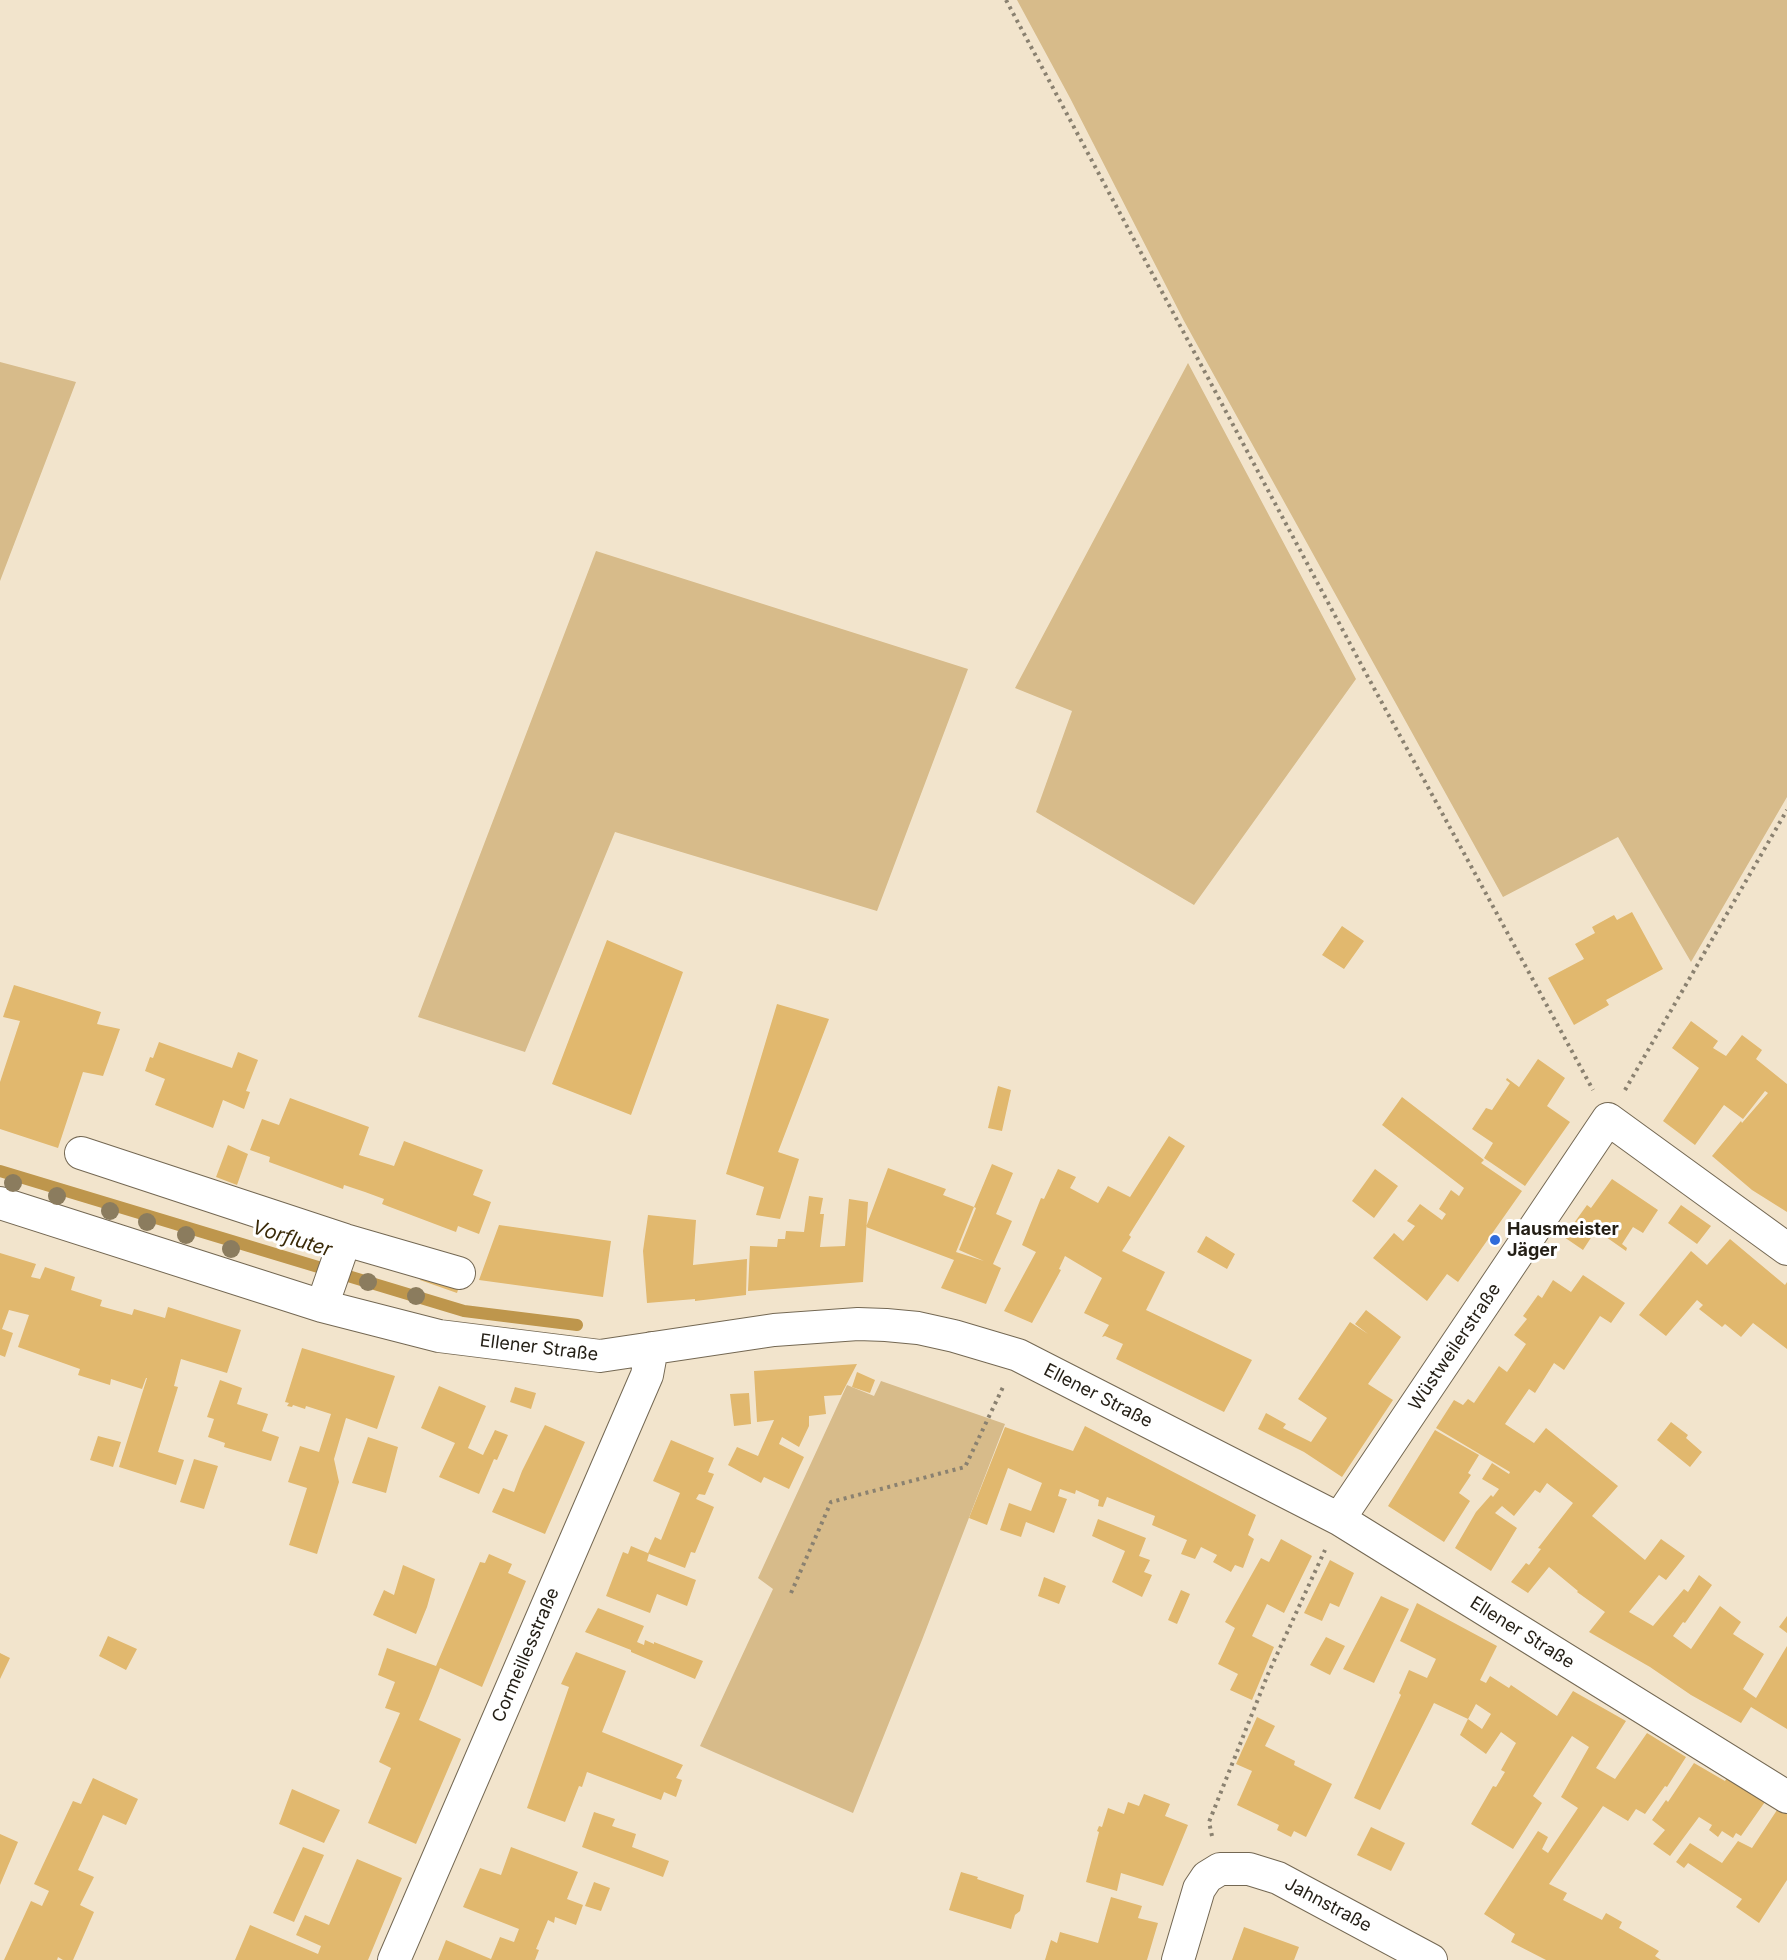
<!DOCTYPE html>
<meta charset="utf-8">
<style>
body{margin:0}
canvas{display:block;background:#f2e4cc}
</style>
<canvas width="1787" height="1960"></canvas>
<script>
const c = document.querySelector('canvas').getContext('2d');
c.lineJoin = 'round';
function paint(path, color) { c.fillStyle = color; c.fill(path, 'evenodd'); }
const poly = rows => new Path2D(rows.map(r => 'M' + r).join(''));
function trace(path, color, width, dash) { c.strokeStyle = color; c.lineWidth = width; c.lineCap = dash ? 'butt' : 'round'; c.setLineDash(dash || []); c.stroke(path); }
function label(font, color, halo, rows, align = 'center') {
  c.font = font + ' Inter,sans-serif'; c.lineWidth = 6; c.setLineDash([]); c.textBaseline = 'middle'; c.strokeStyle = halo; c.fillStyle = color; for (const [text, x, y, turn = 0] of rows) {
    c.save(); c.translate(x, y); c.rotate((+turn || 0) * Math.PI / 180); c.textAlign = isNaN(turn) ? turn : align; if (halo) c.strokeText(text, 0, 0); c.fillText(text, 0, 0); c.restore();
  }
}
paint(poly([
 [1017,0,1787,0,1787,797,1691,962,1618,837,1503,897,1184,321,1070,98],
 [0,362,76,382,0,581],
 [1188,363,1356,679,1194,905,1036,812,1072,711,1015,688],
 [596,551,968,669,877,911,615,832,525,1052,418,1017],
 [881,1381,1005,1424,922,1640,853,1813,700,1746,773,1589,758,1578,847,1385,874,1396]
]), '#d7bb8a');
trace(poly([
 [0,1171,464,1311,577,1325]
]), '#be964c', 12);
paint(poly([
 [1632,912,1663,969,1606,1000,1609,1005,1574,1025,1548,978,1584,959,1575,944,1595,933,1592,927,1614,915,1617,920],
 [1342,926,1364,941,1344,969,1322,955],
 [607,940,683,972,631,1115,552,1084],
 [14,985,101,1012,97,1024,120,1029,103,1076,83,1072,58,1148,0,1129,0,1082,20,1021,3,1017],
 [777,1004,829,1019,778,1152,799,1159,780,1219,756,1215,764,1187,726,1174],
 [1691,1021,1718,1041,1713,1048,1726,1056,1742,1035,1762,1050,1756,1059,1787,1084,1787,1212,1752,1190,1712,1156,1741,1121,1742,1123,1768,1093,1765,1091,1743,1119,1724,1105,1695,1145,1663,1121,1699,1068,1672,1048],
 [159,1042,232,1068,238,1052,258,1060,246,1091,250,1092,244,1109,223,1100,213,1128,155,1105,165,1079,145,1071,150,1057,153,1058],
 [1538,1059,1565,1078,1547,1106,1570,1122,1525,1186,1484,1158,1493,1143,1472,1129,1486,1108,1492,1110,1510,1083,1506,1080,1507,1078,1519,1087],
 [998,1086,1011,1090,1002,1131,988,1128],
 [1402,1097,1484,1160,1481,1163,1522,1191,1458,1282,1447,1274,1427,1301,1373,1258,1394,1233,1403,1241,1415,1226,1407,1221,1420,1204,1442,1220,1446,1214,1439,1209,1451,1190,1459,1196,1464,1188,1382,1125],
 [290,1098,369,1127,359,1155,394,1166,404,1141,483,1170,473,1195,491,1202,479,1234,458,1226,456,1232,382,1204,384,1199,365,1192,344,1185,343,1189,269,1162,270,1157,250,1150,262,1119,279,1125],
 [1169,1136,1185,1146,1129,1235,1131,1237,1122,1251,1165,1272,1146,1310,1252,1360,1224,1412,1116,1359,1123,1344,1105,1336,1102,1337,1109,1325,1084,1313,1102,1278,1065,1256,1059,1269,1061,1270,1032,1323,1004,1311,1036,1252,1022,1245,1041,1198,1044,1199,1058,1169,1076,1177,1070,1188,1098,1203,1108,1186,1130,1197],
 [228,1145,248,1154,237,1185,216,1177],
 [992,1164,1013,1173,996,1214,1012,1221,993,1264,1001,1268,986,1304,941,1288,954,1260,866,1227,888,1168,946,1189,943,1195,974,1207],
 [974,1207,976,1208,959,1250,984,1261,956,1252],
 [1375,1169,1398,1186,1374,1218,1352,1201],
 [1612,1179,1658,1210,1643,1233,1633,1227,1622,1244,1627,1248,1626,1251,1596,1230,1583,1250,1564,1237,1587,1205,1591,1208],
 [809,1196,823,1198,820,1214,824,1214,820,1247,845,1246,849,1199,868,1202,863,1282,748,1291,750,1246,777,1247,778,1239,785,1239,786,1231,804,1232],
 [1681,1205,1711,1226,1697,1244,1668,1223],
 [648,1215,696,1220,693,1265,747,1259,746,1295,695,1301,695,1299,647,1303,643,1251],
 [499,1225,611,1241,603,1297,479,1280],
 [1206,1236,1235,1254,1227,1269,1197,1252],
 [1730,1239,1785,1285,1787,1282,1787,1349,1753,1323,1741,1337,1725,1324,1722,1327,1699,1309,1703,1305,1697,1300,1666,1336,1639,1315,1691,1251,1707,1265],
 [0,1253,36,1264,31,1277,40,1279,45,1267,75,1277,71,1290,102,1300,100,1306,132,1315,134,1309,165,1318,168,1307,241,1330,227,1373,181,1359,174,1386,178,1387,158,1452,184,1460,176,1485,119,1467,147,1378,146,1378,142,1389,111,1379,110,1385,78,1375,80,1369,18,1347,29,1315,9,1310,2,1329,13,1333,5,1357,0,1355],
 [425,1264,462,1277,457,1293,420,1280],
 [1583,1275,1625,1303,1611,1323,1600,1316,1564,1370,1554,1363,1535,1393,1529,1389,1505,1424,1534,1443,1546,1428,1618,1486,1592,1516,1645,1560,1661,1539,1685,1556,1666,1580,1659,1575,1629,1612,1653,1626,1684,1589,1688,1592,1699,1575,1712,1585,1685,1623,1683,1622,1673,1636,1691,1649,1720,1606,1741,1622,1733,1634,1764,1654,1743,1689,1756,1698,1787,1646,1787,1729,1751,1707,1741,1723,1691,1695,1650,1667,1589,1632,1605,1612,1577,1592,1578,1591,1549,1567,1528,1593,1511,1582,1526,1563,1529,1565,1541,1549,1538,1548,1573,1503,1547,1483,1540,1493,1535,1490,1514,1516,1502,1506,1495,1513,1517,1528,1491,1571,1455,1548,1476,1512,1491,1495,1493,1497,1499,1489,1482,1479,1492,1463,1509,1474,1510,1472,1436,1428,1454,1400,1463,1405,1468,1399,1474,1403,1499,1366,1507,1372,1526,1344,1514,1335,1527,1319,1523,1316,1538,1295,1542,1298,1553,1280,1571,1292],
 [1366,1310,1401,1337,1368,1384,1393,1400,1342,1477,1304,1452,1258,1429,1266,1413,1286,1424,1283,1428,1311,1442,1327,1418,1298,1399,1350,1322,1368,1334,1355,1324],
 [302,1348,395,1376,377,1429,346,1418,334,1459,339,1482,317,1554,289,1545,307,1488,288,1482,300,1446,319,1452,331,1414,306,1406,305,1409,293,1405,292,1407,287,1406,289,1403,285,1402],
 [857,1364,841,1395,824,1396,826,1414,809,1416,809,1426,799,1447,782,1437,779,1444,804,1457,789,1489,764,1477,761,1483,728,1465,737,1447,758,1456,774,1420,757,1422,754,1371],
 [857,1372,875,1380,870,1393,852,1387],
 [220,1380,242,1388,237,1404,268,1414,262,1431,279,1437,271,1461,224,1447,225,1443,208,1437,214,1419,207,1417],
 [439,1386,486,1406,468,1448,483,1455,495,1430,508,1435,497,1460,494,1459,479,1494,439,1477,455,1443,421,1428],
 [515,1387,536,1393,531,1409,510,1402],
 [749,1393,751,1424,734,1426,730,1394],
 [1671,1422,1688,1435,1686,1438,1702,1452,1690,1467,1657,1440],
 [545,1425,585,1442,545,1534,492,1512,503,1488,514,1492,522,1471],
 [1085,1426,1256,1515,1248,1535,1254,1539,1243,1568,1235,1565,1231,1572,1213,1562,1217,1555,1201,1547,1195,1559,1181,1554,1187,1540,1152,1525,1155,1516,1107,1497,1103,1507,1098,1506,1099,1500,1076,1490,1075,1494,1060,1489,1058,1496,1067,1499,1054,1533,1026,1522,1021,1537,1000,1530,1009,1503,1031,1511,1042,1483,1008,1468,987,1525,969,1518,1005,1427,1073,1451],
 [1435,1430,1479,1455,1468,1473,1471,1475,1459,1493,1470,1501,1444,1542,1388,1506],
 [98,1436,121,1442,113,1467,90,1460],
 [368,1437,398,1447,386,1493,352,1483],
 [671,1440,714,1458,708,1472,714,1474,705,1495,699,1494,696,1499,714,1507,695,1553,691,1552,685,1568,649,1554,647,1561,696,1580,687,1606,657,1594,650,1613,606,1596,623,1552,628,1554,631,1546,648,1553,655,1537,661,1540,680,1493,653,1481],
 [194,1459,218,1466,204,1509,180,1502],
 [1098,1519,1146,1538,1139,1556,1150,1560,1144,1572,1152,1575,1142,1597,1112,1582,1125,1551,1092,1536],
 [1281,1539,1312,1556,1284,1613,1267,1604,1252,1636,1274,1647,1252,1700,1230,1690,1238,1674,1218,1664,1235,1628,1225,1622,1261,1558,1269,1562],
 [489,1554,512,1564,508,1573,526,1581,482,1687,440,1668,429,1696,419,1720,461,1739,416,1844,368,1823,391,1768,379,1762,400,1713,385,1708,395,1682,378,1675,387,1648,436,1666,480,1562,485,1563],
 [1330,1560,1354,1573,1339,1607,1330,1603,1322,1621,1304,1613],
 [403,1565,435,1579,427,1607,416,1634,373,1615,384,1590,394,1595],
 [1044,1577,1066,1586,1059,1604,1038,1596],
 [1181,1590,1190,1594,1177,1624,1168,1620],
 [1381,1596,1409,1609,1374,1683,1343,1669],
 [1417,1603,1497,1646,1480,1680,1486,1683,1490,1676,1509,1688,1511,1685,1557,1716,1573,1691,1626,1721,1596,1768,1615,1779,1647,1733,1686,1757,1667,1787,1665,1786,1645,1814,1636,1809,1628,1821,1603,1806,1549,1884,1567,1893,1563,1900,1602,1920,1606,1913,1622,1922,1619,1928,1659,1951,1655,1956,1661,1960,1546,1960,1511,1942,1515,1934,1484,1914,1538,1831,1548,1837,1542,1849,1548,1853,1578,1808,1561,1797,1589,1747,1572,1736,1533,1796,1542,1803,1513,1849,1471,1824,1493,1786,1496,1787,1505,1772,1501,1770,1516,1743,1501,1732,1486,1754,1460,1735,1468,1719,1482,1729,1491,1714,1476,1704,1468,1719,1434,1703,1380,1810,1354,1798,1401,1695,1399,1693,1409,1670,1427,1678,1436,1659,1400,1641],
 [598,1608,644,1626,637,1642,644,1645,645,1640,654,1644,654,1642,703,1661,695,1679,631,1652,631,1650,585,1632],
 [1787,1616,1787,1633,1779,1627],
 [108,1636,137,1649,126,1670,99,1656],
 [1326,1637,1345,1646,1330,1675,1310,1665],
 [576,1652,626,1671,602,1732,683,1765,676,1778,682,1780,676,1797,664,1792,661,1800,587,1772,582,1787,579,1786,565,1822,527,1808,569,1687,561,1684],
 [0,1653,10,1658,0,1679],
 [1257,1717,1275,1726,1265,1746,1295,1761,1294,1765,1332,1784,1306,1837,1294,1831,1291,1837,1277,1830,1279,1825,1237,1805,1252,1771,1236,1764],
 [1694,1763,1725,1781,1728,1776,1767,1799,1741,1836,1736,1833,1733,1838,1722,1831,1718,1837,1709,1830,1712,1825,1699,1817,1670,1856,1653,1844,1665,1830,1652,1820,1666,1800,1668,1802],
 [93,1778,138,1799,126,1825,103,1815,78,1870,94,1877,80,1905,94,1912,73,1960,63,1960,58,1957,57,1960,4,1960,31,1901,42,1906,49,1891,34,1884,73,1801,81,1804],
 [292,1789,340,1810,324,1843,279,1824],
 [1144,1794,1170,1804,1165,1816,1188,1825,1163,1886,1121,1873,1117,1891,1086,1882,1099,1832,1097,1831,1099,1826,1102,1827,1108,1808,1124,1814,1128,1802,1139,1806],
 [1779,1807,1787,1812,1787,1880,1759,1923,1736,1907,1742,1899,1688,1863,1684,1868,1676,1862,1690,1843,1722,1863,1738,1841,1752,1848],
 [594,1812,615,1819,612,1826,636,1834,632,1847,669,1861,663,1877,582,1847],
 [1371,1827,1405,1843,1391,1871,1357,1855],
 [0,1834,18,1842,0,1885],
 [303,1847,324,1855,294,1922,273,1913],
 [511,1847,578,1872,567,1899,583,1905,576,1925,555,1917,554,1923,548,1920,536,1949,539,1950,535,1960,438,1960,446,1940,491,1959,500,1937,514,1942,519,1929,463,1907,480,1868,501,1875],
 [357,1859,402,1878,368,1960,235,1960,250,1925,318,1954,321,1946,296,1935,305,1915,329,1925],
 [961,1872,978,1877,977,1879,1024,1895,1020,1911,1015,1915,1011,1929,949,1910],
 [594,1882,610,1888,601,1911,585,1906],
 [1111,1897,1142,1906,1138,1918,1158,1923,1147,1960,1045,1960,1051,1940,1057,1943,1060,1932,1098,1943],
 [1244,1927,1299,1947,1294,1960,1232,1960]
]), '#e1b86e');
const minor = poly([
 [81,1153,345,1240,459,1273],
 [0,1203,322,1306,439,1336,600,1356,774,1330,858,1324,886,1325,918,1328,954,1336,1018,1355,1339,1519,1787,1797],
 [322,1306,345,1240],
 [1339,1519,1608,1119,1787,1249],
 [394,1960,647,1375,652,1348],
 [1178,1960,1199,1889,1207,1877,1220,1869,1249,1869,1278,1878,1431,1960]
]);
trace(minor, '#746853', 34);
trace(poly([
 [1006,0,1363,668,1593,1090],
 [1625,1090,1787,810],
 [791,1593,831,1502,965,1467,1004,1385],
 [1212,1836,1209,1822,1268,1674,1325,1550]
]), '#8a8170', 4, [3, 4.5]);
trace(minor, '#fff', 32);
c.fillStyle = '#8b7c5e';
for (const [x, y] of [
 [13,1183],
 [57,1196],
 [110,1211],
 [147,1222],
 [186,1235],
 [231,1249],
 [368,1282],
 [416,1296]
]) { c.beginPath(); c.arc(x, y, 9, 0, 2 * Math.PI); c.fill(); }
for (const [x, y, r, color] of [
 [1495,1240,6,"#306cda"]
]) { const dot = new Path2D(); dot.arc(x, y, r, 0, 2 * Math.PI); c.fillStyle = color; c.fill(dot); trace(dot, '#fff', 2); }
label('bold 18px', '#231e15', '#fff', [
 ["Hausmeister",1507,1230],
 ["Jäger",1507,1251]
], 'left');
label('18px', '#231e15', '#fff', [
 ["Wüstweilerstraße",1455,1347,-56],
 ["Ellener Straße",539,1348,7],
 ["Ellener Straße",1098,1396,27],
 ["Ellener Straße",1522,1633,32],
 ["Cormeillesstraße",526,1655,-67],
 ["Jahnstraße",1328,1905,28]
]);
label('italic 20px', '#3a2a08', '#fff', [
 ["Vorfluter",292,1239,17]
]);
</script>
